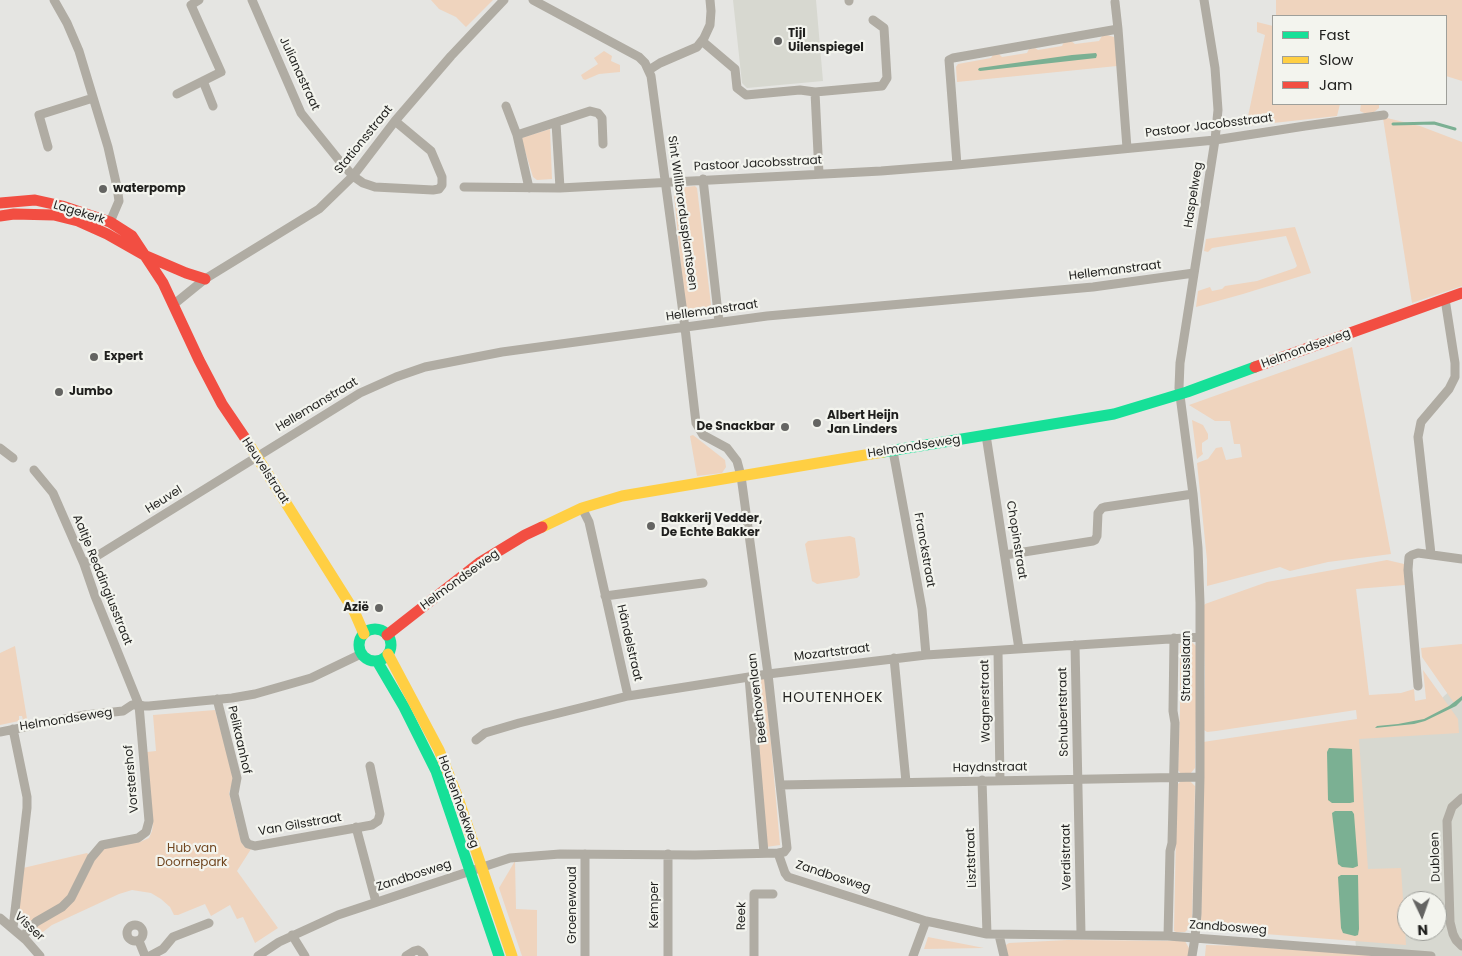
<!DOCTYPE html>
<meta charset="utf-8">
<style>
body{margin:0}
#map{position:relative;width:1462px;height:956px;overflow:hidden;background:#e5e5e2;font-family:Poppins,sans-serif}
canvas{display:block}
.legend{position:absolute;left:1272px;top:15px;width:175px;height:90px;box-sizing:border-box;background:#f3f4ee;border:1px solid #9e9f9a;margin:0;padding:6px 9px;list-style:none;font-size:15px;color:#1f1f1d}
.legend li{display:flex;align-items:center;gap:10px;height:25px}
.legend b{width:25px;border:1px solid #9e9f9a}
.north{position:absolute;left:1397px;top:891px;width:50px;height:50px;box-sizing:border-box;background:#f3f4ee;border:1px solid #9e9f9a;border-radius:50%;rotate:177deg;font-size:14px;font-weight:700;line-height:20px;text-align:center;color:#1f1f1d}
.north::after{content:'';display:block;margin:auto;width:18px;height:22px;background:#646462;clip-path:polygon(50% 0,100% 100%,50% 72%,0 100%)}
</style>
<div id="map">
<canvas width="1462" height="956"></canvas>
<ul class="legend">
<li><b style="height:6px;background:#16e098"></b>Fast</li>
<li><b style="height:6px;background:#ffcf43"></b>Slow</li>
<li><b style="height:6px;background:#f24e42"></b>Jam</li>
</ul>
<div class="north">N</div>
</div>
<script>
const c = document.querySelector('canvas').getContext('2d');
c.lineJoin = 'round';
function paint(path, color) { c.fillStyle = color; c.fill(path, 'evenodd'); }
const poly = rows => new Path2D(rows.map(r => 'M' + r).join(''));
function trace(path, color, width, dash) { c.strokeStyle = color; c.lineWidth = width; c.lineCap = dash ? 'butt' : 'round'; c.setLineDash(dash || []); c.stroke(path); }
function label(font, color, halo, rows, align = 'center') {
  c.font = font + ' Poppins,sans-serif'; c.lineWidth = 4.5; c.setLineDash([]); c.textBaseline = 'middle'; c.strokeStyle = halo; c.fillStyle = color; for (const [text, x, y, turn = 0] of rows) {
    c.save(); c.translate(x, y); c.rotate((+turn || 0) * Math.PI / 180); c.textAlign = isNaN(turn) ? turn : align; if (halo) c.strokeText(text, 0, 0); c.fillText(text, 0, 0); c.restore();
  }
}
paint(poly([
 [733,0,816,0,823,81,747,88,742,83],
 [1462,679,1462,956,1357,956,1333,736,1420,719],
 [1407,901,1437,901,1437,931,1407,931]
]), '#d7d8d0');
paint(poly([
 [431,0,493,0,466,27,456,17,439,9],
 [1276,0,1462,0,1462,81,1446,76,1446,16,1276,16],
 [1257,22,1273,26,1273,104,1340,104,1337,116,1246,126,1265,35,1257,32],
 [1107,35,1114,37,1115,41,1117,66,957,82,956,67,958,64,991,58,993,55,999,54,1002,57,1027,53,1029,49,1035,48,1038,50,1062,46,1064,42,1071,41,1075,44,1099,41,1102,36],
 [604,51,612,56,611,61,620,65,620,72,599,74,585,80,583,79,581,75,598,64,594,58],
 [1361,104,1379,104,1379,108,1374,112,1366,114,1360,111],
 [1383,118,1387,118,1420,126,1462,142,1462,286,1412,303],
 [550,129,552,179,537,180,533,177,521,138],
 [695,186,697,188,712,313,707,317,691,318,685,310,674,194,678,188],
 [1295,227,1311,273,1243,294,1196,307,1198,291,1210,287,1212,291,1222,289,1225,286,1257,281,1295,268,1297,266,1286,236,1212,248,1208,252,1204,251,1206,239],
 [1352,347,1391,554,1328,562,1290,571,1280,567,1207,586,1207,560,1197,463,1208,459,1216,448,1222,447,1226,460,1242,457,1240,444,1234,444,1230,421,1215,421,1189,405],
 [1192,420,1203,425,1208,434,1208,439,1202,443,1202,451,1203,454,1197,459],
 [693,435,725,460,726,467,722,473,697,476,690,436],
 [850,536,855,538,860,575,857,578,817,584,812,581,805,544,808,541],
 [1387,560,1404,564,1405,585,1356,589,1369,695,1401,693,1414,689,1415,701,1426,699,1423,670,1458,719,1459,733,1359,739,1368,869,1401,868,1406,945,1201,929,1203,742,1357,719,1356,710,1216,731,1207,732,1204,730,1205,674,1203,607,1205,604,1267,582],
 [1192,642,1197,647,1195,768,1190,774,1181,774,1178,770,1180,710,1180,646,1183,643],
 [1462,644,1462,696,1454,703,1422,657,1421,648],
 [15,646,27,719,23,720,22,716,19,716,19,721,0,725,0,653],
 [765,677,780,845,766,847,751,679],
 [215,710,234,778,229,793,241,842,245,847,251,849,237,871,278,928,255,943,243,917,237,919,230,905,211,916,205,904,178,915,174,915,170,907,161,899,151,893,132,890,119,894,52,925,35,938,15,919,23,868,87,853,92,858,102,846,140,842,149,838,152,831,153,824,147,752,156,751,153,715],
 [1181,781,1190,781,1195,786,1192,925,1185,932,1176,932,1174,931,1177,785],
 [515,861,516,909,537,910,537,956,522,956,499,888],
 [928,937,984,948,924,949],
 [1068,940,1185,941,1190,950,1188,956,1007,956,1006,945,1009,943],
 [1206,945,1243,946,1386,956,1205,956]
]), '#efd4be');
paint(poly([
 [1096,53,1097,55,1096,58,980,71,978,70,979,68,1072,55],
 [1462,696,1462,700,1456,706,1425,721,1414,724,1375,728,1377,726,1398,724,1424,719,1449,706],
 [1329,748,1352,749,1354,802,1350,803,1332,803,1328,800,1327,752],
 [1335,811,1352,811,1354,814,1358,866,1353,868,1342,867,1338,864,1332,813],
 [1341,875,1358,875,1359,929,1358,935,1355,936,1343,933,1341,928,1338,877]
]), '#7bb093');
trace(poly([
 [1393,124,1434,123,1455,129]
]), '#7bb093', 3);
trace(poly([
 [54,0,67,23,79,51,108,147,117,187,119,201,110,222],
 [252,0,301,113,338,159,353,176,363,183,375,187,433,190,439,189,442,185,442,177,431,151,395,121],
 [849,0,849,1],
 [1115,2,1118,29],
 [702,41,735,69,737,88,746,95,800,90,815,92,882,86,887,78,884,28,873,20],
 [649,70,660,63,697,47,704,38,710,25,711,11,710,0],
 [203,81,213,106],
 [815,92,819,174],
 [177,94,221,72,191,5,199,0],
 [506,106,517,135,529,188],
 [556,123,560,188],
 [517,135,590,111,598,113,602,118,603,144],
 [48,147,39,115,93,98],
 [957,165,949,60,953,58,1118,29,1127,148],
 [703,179,719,322],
 [464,187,560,188,881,171,957,165,1215,140,1305,126,1384,115],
 [173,305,205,279,319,209,353,176,395,121,451,56,504,0],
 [986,435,1019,649],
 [0,448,13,458],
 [893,451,922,609,926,655],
 [582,508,589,522,628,696],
 [1431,554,1418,437,1421,422,1449,389,1455,377,1455,363,1445,299],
 [1005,555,1093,541,1095,540,1097,536,1098,513,1102,508,1105,507,1193,494],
 [84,564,360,393,396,377,425,367,502,352,767,316,1093,287,1194,273],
 [605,596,703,583],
 [1075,645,1081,934],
 [998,651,1000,781],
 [894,658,906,782],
 [749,677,764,853],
 [1418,686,1408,570,1409,557,1412,555,1418,553,1462,559],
 [217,699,237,778,234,794,245,840,248,844,255,846,372,825,378,821,380,814,370,766],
 [0,732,85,715,123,711,132,705,139,705,144,706,149,706,232,698,255,694,311,678,361,654],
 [476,740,485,733,519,723,628,696,768,674,926,655,1200,637],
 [982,780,987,934],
 [780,785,1200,777],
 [1462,798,1452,807,1447,821,1450,922,1453,934,1456,940,1462,946],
 [356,827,376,902],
 [778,853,785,873,788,877,926,921,987,934,1168,936,1431,956],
 [585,854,585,956],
 [668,854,668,956],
 [0,918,26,940,40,956],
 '127 933a8 8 0 1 1 16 0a8 8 0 1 1-16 0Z',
 [13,928,27,808,27,797,13,729],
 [292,935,305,956],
 [999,935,1004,956],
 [23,936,36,922,62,907,71,898,91,858,102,845,138,838,146,832,149,821,139,705,95,596,84,564,53,493,34,470],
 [1168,936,1170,851,1172,843,1175,723,1173,711,1174,638],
 [139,941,145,956],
 [150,956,163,949,173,937,209,923],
 [258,956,279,942,338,915,510,858,560,854,695,855,778,853,784,852,787,848,768,674,741,476,737,461,727,448,703,435,696,423,685,328,651,76,645,63,639,57,533,0],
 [406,956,414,951,418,950,421,952,424,956],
 [754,956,754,894,773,894],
 [913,956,926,921],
 [1192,956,1195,938,1197,914,1200,777,1200,603,1198,548,1193,494,1179,388,1180,363,1215,140,1218,110,1215,68,1204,0]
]), '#b0aca3', 9);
trace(poly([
 [883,452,1114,414,1187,392,1255,367],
 '359 645a16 16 0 1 1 32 0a16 16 0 1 1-32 0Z',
 [377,661,404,707,436,771,499,956]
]), '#16e098', 11);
trace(poly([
 [245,438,354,611,364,634],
 [542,527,582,508,622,496,883,452],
 [388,654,439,750,458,798,512,956]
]), '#ffcf43', 11);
trace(poly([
 [0,203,35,200,62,206,110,222,132,236,163,283,199,360,222,404,245,438],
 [0,216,14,214,54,215,78,221,107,234,144,255,186,273,205,279],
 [1255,367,1462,293],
 [387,635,479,563,525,535,542,527]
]), '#f24e42', 11);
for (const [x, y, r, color] of [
 [778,41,5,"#646462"],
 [103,189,5,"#646462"],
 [94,357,5,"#646462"],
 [59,392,5,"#646462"],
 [817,423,5,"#646462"],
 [785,427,5,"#646462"],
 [651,526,5,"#646462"],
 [379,608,5,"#646462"]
]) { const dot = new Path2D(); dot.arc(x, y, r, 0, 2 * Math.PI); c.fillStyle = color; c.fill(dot); trace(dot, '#f3f4ee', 2); }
label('bold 12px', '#1f1f1d', '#f3f4ee', [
 ["Tijl",788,34],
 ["Uilenspiegel",788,48],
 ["waterpomp",113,189],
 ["Expert",104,357],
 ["Jumbo",69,392],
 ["Albert Heijn",827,416],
 ["Jan Linders",827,430],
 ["De Snackbar",775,427,"right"],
 ["Bakkerij Vedder,",661,519],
 ["De Echte Bakker",661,533],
 ["Azië",369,608,"right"]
], 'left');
label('12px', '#1f1f1d', '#f3f4ee', [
 ["Julianastraat",299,74,65],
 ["Pastoor Jacobsstraat",1209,126,-7],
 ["Stationsstraat",364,140,-51],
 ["Pastoor Jacobsstraat",758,164,-3],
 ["Haspelweg",1194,195,-81],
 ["Lagekerk",79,213,17],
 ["Sint Willibrordusplantsoen",682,213,82],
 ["Hellemanstraat",1115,271,-7],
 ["Hellemanstraat",712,311,-8],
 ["Helmondseweg",1306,349,-20],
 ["Hellemanstraat",317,405,-31],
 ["Helmondseweg",914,447,-9],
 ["Heuvelstraat",265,471,57],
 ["Heuvel",164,500,-32],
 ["Chopinstraat",1016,540,81],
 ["Franckstraat",924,550,80],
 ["Aaltje Reddingiusstraat",102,580,68],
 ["Helmondseweg",460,580,-36],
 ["Händelstraat",629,643,77],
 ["Mozartstraat",832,653,-7],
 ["Strausslaan",1187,666,-90],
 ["Beethovenlaan",758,698,-97],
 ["Wagnerstraat",986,701,-91],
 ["Schubertstraat",1064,712,-91],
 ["Helmondseweg",66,720,-9],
 ["Pelikaanhof",239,740,77],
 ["Haydnstraat",990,768,-1],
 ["Vorstershof",132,779,-95],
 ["Houtenhoekweg",458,802,70],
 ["Van Gilsstraat",300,825,-10],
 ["Verdistraat",1067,857,-91],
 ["Dubloen",1436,857,-92],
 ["Lisztstraat",972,858,-92],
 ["Zandbosweg",414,876,-18],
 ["Zandbosweg",833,877,18],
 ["Groenewoud",573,905,-90],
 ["Kemper",655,905,-90],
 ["Reek",742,916,-89],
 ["Visser",29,927,43],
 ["Zandbosweg",1228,928,4]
]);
label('12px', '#704620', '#f3f4ee', [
 ["Hub van",192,849],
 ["Doornepark",192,863]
]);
c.letterSpacing = '1px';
label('14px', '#1f1f1d', '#f3f4ee', [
 ["HOUTENHOEK",833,698]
]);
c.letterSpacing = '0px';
</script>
